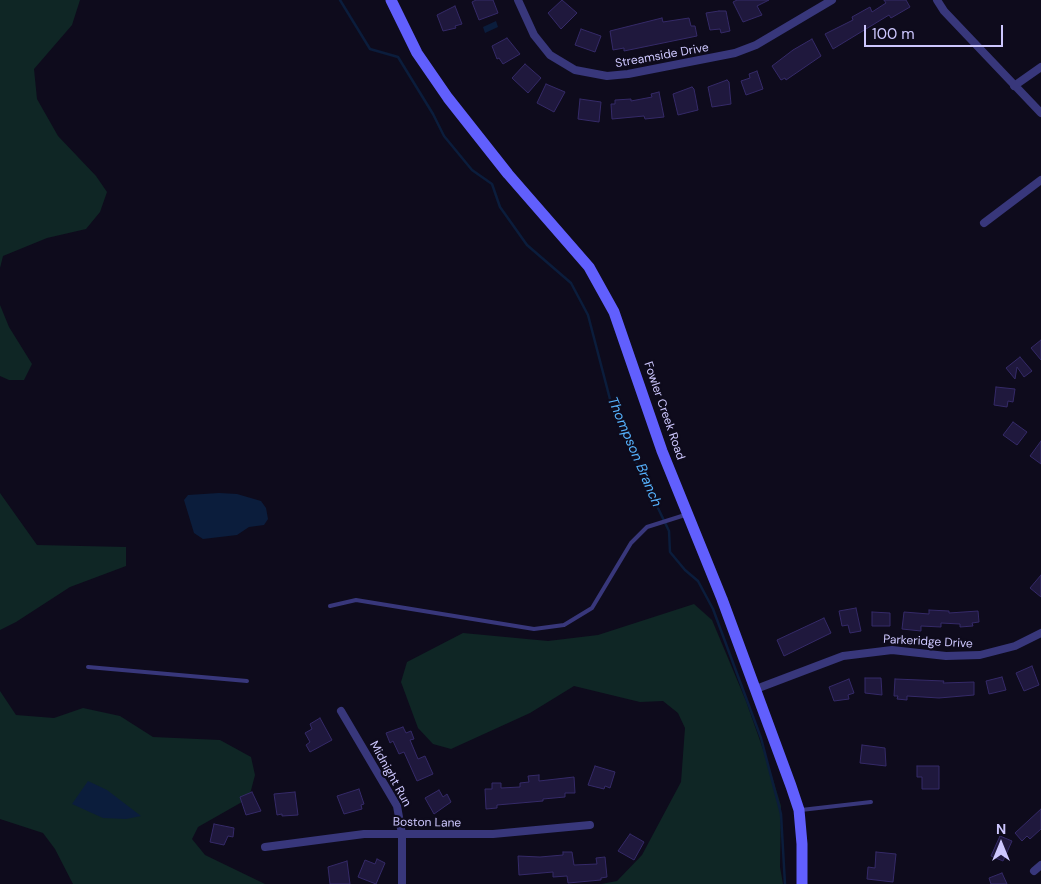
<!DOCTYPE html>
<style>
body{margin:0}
#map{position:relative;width:1041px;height:884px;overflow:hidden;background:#0e0b1c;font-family:"DM Sans",sans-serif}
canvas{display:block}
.north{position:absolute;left:976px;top:819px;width:50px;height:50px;-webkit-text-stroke:4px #0e0b1c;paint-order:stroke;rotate:0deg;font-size:14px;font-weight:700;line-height:20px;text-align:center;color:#cdc7fe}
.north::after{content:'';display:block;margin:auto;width:18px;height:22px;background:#cdc7fe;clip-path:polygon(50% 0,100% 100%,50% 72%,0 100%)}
.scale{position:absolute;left:864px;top:25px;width:139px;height:22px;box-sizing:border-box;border:2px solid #cdc7fe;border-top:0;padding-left:6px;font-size:15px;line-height:18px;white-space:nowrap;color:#cdc7fe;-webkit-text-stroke:4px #0e0b1c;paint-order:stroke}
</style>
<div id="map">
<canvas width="1041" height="884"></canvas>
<div class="north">N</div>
<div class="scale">100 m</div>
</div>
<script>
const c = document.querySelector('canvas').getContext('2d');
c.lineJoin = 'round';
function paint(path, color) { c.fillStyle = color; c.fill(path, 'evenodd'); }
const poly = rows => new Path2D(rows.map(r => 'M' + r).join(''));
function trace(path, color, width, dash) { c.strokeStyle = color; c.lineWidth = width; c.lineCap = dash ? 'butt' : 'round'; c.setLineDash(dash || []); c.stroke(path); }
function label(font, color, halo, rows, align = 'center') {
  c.font = font + ' "DM Sans",sans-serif'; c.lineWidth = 4.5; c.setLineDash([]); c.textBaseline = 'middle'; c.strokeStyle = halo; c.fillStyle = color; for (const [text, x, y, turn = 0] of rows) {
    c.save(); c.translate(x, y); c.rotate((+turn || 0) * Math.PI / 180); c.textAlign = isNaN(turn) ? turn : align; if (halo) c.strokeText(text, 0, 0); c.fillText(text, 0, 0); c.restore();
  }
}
paint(poly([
 [0,0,80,0,72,25,34,69,37,99,58,136,96,176,107,192,100,212,86,229,47,238,3,256,0,268],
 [0,305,9,327,32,364,24,380,9,380,0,376],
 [0,493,37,545,126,547,126,566,70,587,16,622,0,630],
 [694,604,712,620,746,701,770,769,781,806,780,867,783,884,601,884,617,881,642,855,681,782,685,728,678,713,663,701,640,702,574,686,530,713,451,749,433,744,418,728,401,682,407,662,463,633,548,641,598,635],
 [0,691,16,715,54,718,83,708,120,716,153,737,220,740,251,757,255,775,249,798,198,827,192,839,205,855,265,884,73,884,55,849,43,833,0,819]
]), '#0f2625');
paint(poly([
 [496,21,498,27,485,33,483,27],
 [219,493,237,494,261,501,266,508,268,519,264,525,249,527,237,535,203,539,194,533,184,500,188,495],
 [88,781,107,790,141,816,126,819,103,818,72,804]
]), '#0b1d3c');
trace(poly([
 [340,0,370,49,398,57,433,114,444,136,472,170,492,184,500,207,527,245,571,283,588,315,611,403,617,418,628,434,635,460,669,531,670,552,685,570,698,581,713,609,761,738,781,814,785,884]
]), '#0b1d3c', 2.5);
const building = poly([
 [476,0,493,0,498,13,479,20,472,2,476,0],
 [562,0,577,13,561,29,548,13,562,0],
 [737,0,769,0,757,6,762,15,743,22,733,2,737,0],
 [884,0,906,0,910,7,891,18,889,15,833,49,825,34,853,20,852,17,870,7,872,12,886,3,884,0],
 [455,6,462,24,455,26,456,28,443,31,437,15,455,6],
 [719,11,726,11,730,31,721,33,720,29,710,30,706,13,719,11],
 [662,18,663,22,689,18,691,26,695,26,697,36,624,51,624,48,613,50,610,31,662,18],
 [581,29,601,36,595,52,575,45,581,29],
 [507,38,520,54,503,64,499,58,497,59,492,46,507,38],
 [812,39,821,56,786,80,785,78,781,80,772,66,793,50,812,39],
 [525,64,541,78,528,93,512,78,525,64],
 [757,71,763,89,746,95,741,81,750,78,749,74,757,71],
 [727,80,729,82,731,104,712,107,708,87,727,80],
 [546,84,565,92,554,112,537,103,546,84],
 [692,87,694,89,698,110,678,115,673,94,692,87],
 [659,92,664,117,645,119,644,116,612,119,611,104,615,104,615,100,631,99,631,101,652,97,651,94,659,92],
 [580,99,601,102,599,122,578,119,580,99],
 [1041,340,1041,360,1031,348,1041,340],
 [1020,357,1032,371,1024,377,1017,367,1015,379,1006,368,1020,357],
 [996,387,1015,389,1013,402,1008,401,1007,407,994,405,996,387],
 [1013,422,1027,432,1017,445,1003,435,1013,422],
 [1041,441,1041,464,1030,456,1041,441],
 [1041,575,1041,597,1030,588,1041,575],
 [856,608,861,631,850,633,848,625,842,626,839,611,856,608],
 [929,610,949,611,949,613,978,611,979,622,972,623,973,626,960,627,960,624,941,623,941,627,921,626,921,631,902,629,904,612,929,614,929,610],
 [872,612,890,613,890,626,872,626,872,612],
 [824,618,831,633,784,656,777,640,824,618],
 [1032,666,1039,685,1024,691,1016,673,1032,666],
 [1002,677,1006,690,989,694,986,681,1002,677],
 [865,678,881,678,882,695,865,693,865,678],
 [849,679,854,693,848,695,849,699,834,701,829,687,849,679],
 [895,679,944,681,943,683,974,682,974,695,939,698,907,696,907,700,897,699,898,696,894,696,895,679],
 [320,718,332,740,310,752,306,745,310,742,305,733,312,729,310,724,320,718],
 [403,727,406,733,411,731,414,739,410,740,418,759,425,756,433,774,417,781,404,752,399,754,393,741,390,743,386,733,403,727],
 [862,745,885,748,886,766,860,763,862,745],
 [595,766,615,772,610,788,605,786,604,789,588,785,595,766],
 [917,766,939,766,939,789,922,789,922,777,917,777,917,766],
 [539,775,539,781,574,777,575,793,565,793,565,797,543,799,543,801,497,805,497,808,486,809,485,789,492,789,492,783,501,783,501,788,520,787,520,783,529,782,528,776,539,775],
 [359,789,364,804,361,805,362,809,344,814,337,796,359,789],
 [439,790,443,797,447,794,451,802,434,814,425,798,439,790],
 [252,792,261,811,246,815,240,797,252,792],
 [295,792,298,815,282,816,282,814,277,815,274,794,295,792],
 [1041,809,1041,829,1030,839,1027,836,1022,841,1015,833,1041,809],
 [214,824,234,828,233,837,228,836,224,845,210,842,214,824],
 [630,834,644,842,634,860,618,851,630,834],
 [1000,836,1012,841,1003,861,991,856,1000,836],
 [563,852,572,852,574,865,597,864,596,858,605,857,607,877,601,878,601,880,568,883,567,876,553,877,553,872,519,875,518,856,540,857,563,855,563,852],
 [876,852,896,854,893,882,867,879,868,867,875,868,876,852],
 [377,859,385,863,376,884,358,877,365,860,375,864,377,859],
 [347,861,350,884,330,884,328,867,347,861],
 [1002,873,1007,884,991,884,989,878,1002,873]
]);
paint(building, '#1f183d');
trace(building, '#352a68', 1);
trace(poly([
 [330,606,356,600,534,629,564,625,592,608,631,543,647,527,685,515],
 [88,667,247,681],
 [801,810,871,802]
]), '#38377b', 4);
trace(poly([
 [518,0,534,35,550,55,575,70,607,76,628,74,735,53,756,45,832,0],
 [937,0,944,11,1041,113],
 [1014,86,1041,67],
 [984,223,1041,180],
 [756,689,843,656,892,650,946,656,980,655,1015,646,1041,633],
 [341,711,397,806,402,834,402,884],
 [265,847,364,834,493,834,590,825],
 [1034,871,1041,865]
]), '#38377b', 8);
trace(poly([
 [391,0,417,53,448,98,508,174,589,267,614,312,662,451,722,599,791,786,799,810,802,844,802,884]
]), '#615ffd', 11);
label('12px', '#cdc7fe', '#0e0b1c', [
 ["Streamside Drive",662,56,-10],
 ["Fowler Creek Road",664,411,71],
 ["Parkeridge Drive",928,642,3],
 ["Midnight Run",390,774,61],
 ["Boston Lane",427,823,1]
]);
label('italic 14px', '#56b2fd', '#0e0b1c', [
 ["Thompson Branch",634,452,67]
]);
</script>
